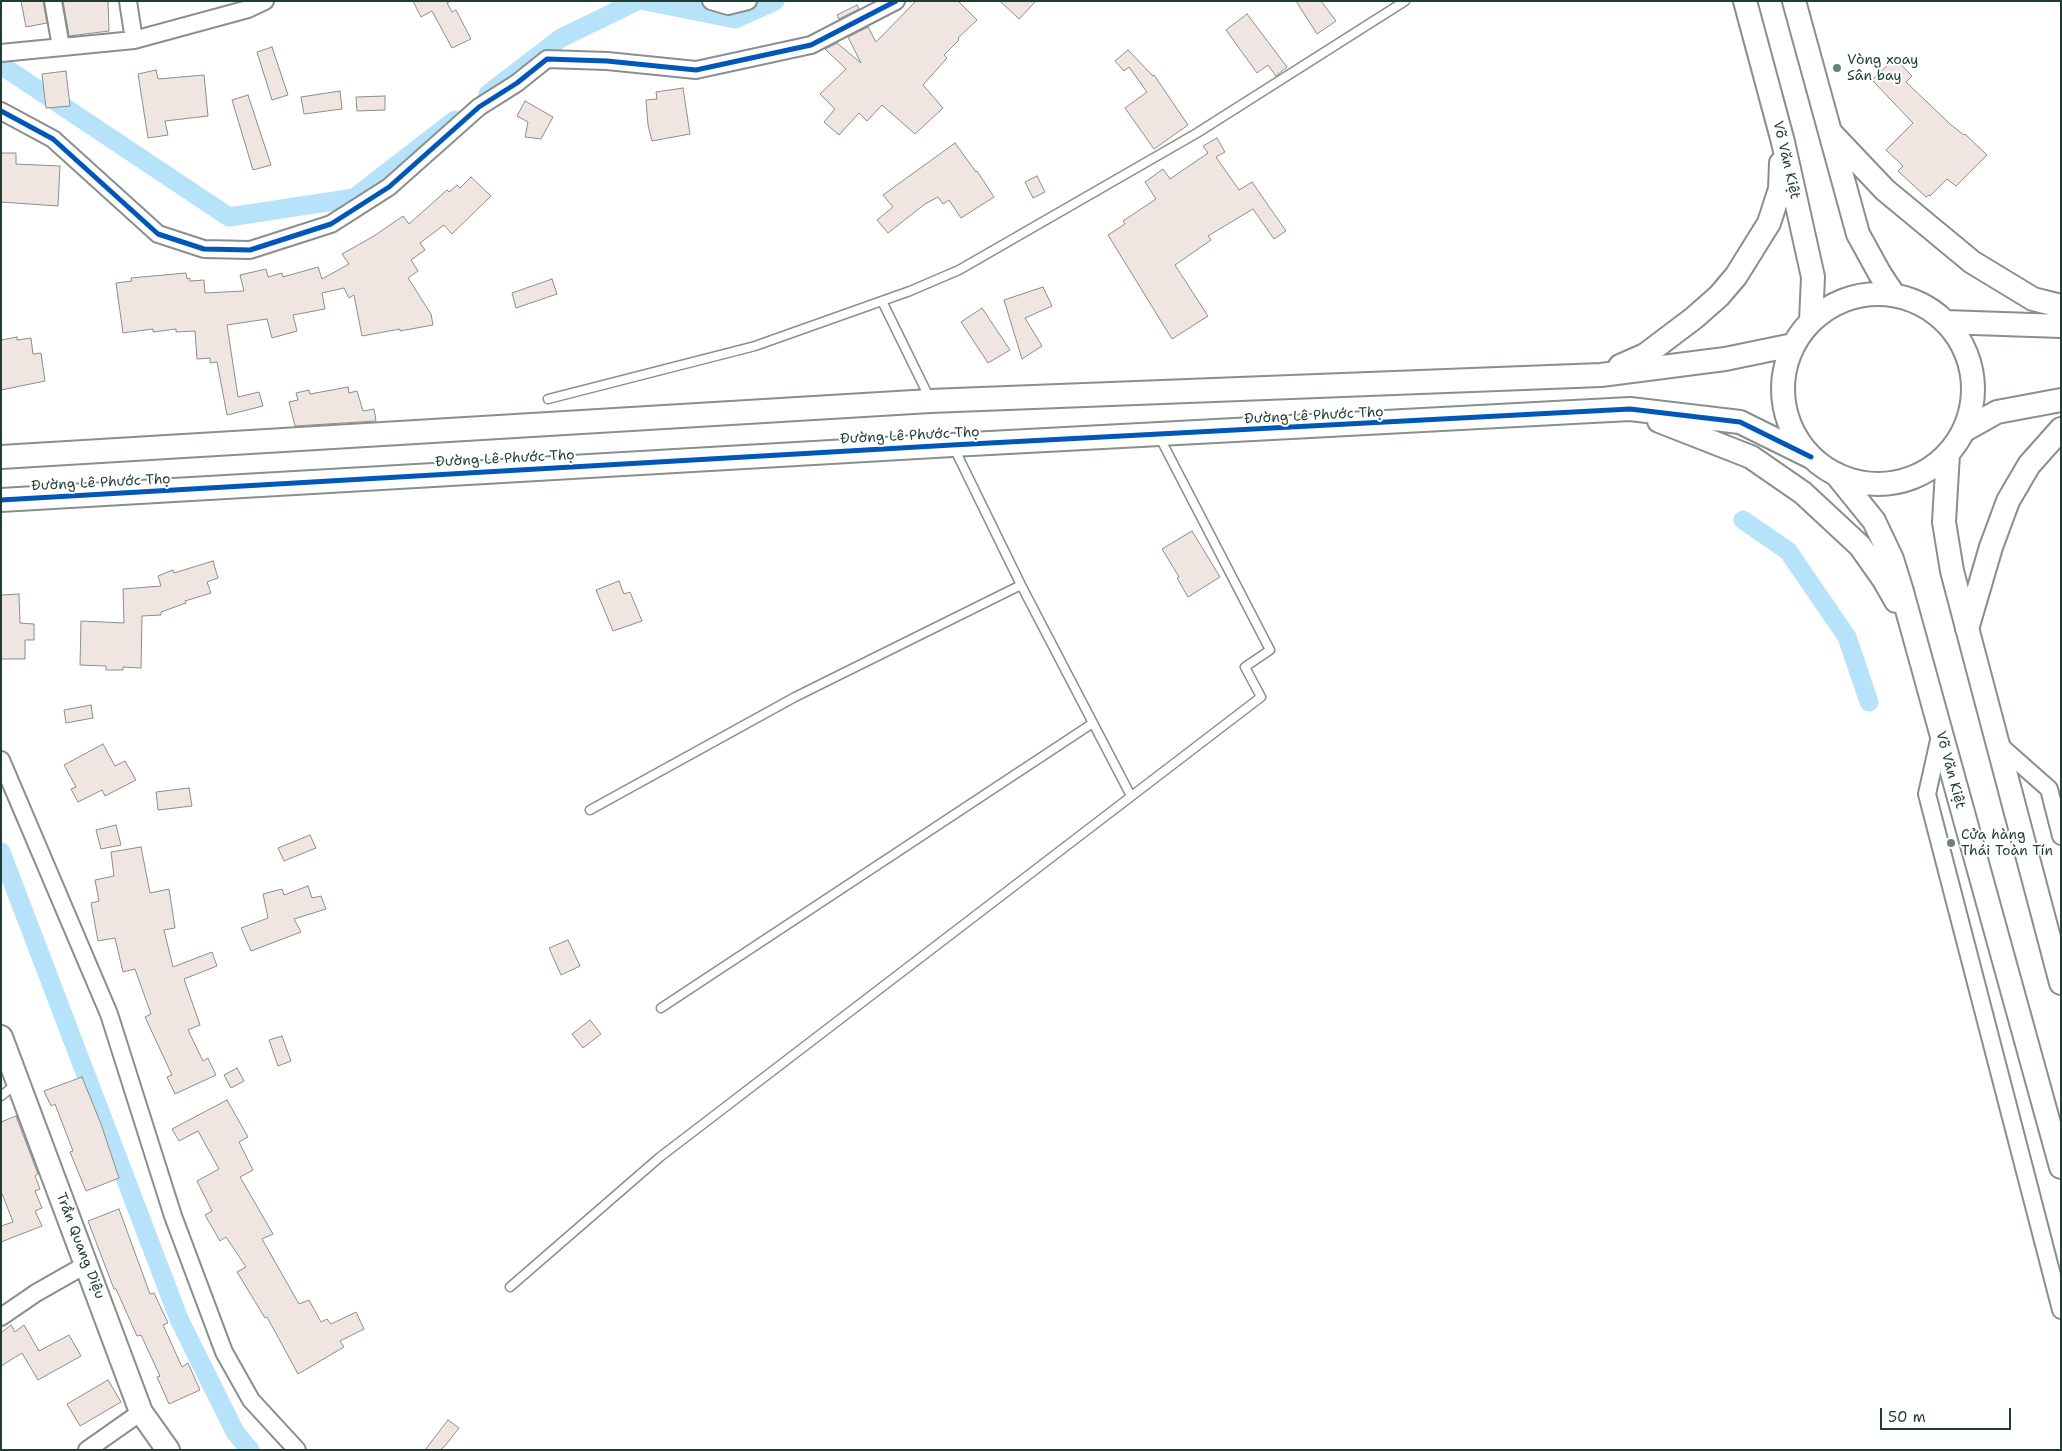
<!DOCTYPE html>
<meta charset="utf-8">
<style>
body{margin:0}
#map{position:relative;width:2062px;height:1451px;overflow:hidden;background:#fff;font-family:"Shantell Sans",sans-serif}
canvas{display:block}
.frame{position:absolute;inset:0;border:2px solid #1f3d34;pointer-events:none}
.scale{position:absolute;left:1880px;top:1408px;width:131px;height:22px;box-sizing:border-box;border:2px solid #1f3d34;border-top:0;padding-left:6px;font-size:15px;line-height:18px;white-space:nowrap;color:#1f3d34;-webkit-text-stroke:4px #fff;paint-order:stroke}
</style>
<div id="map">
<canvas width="2062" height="1451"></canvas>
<div class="frame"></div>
<div class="scale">50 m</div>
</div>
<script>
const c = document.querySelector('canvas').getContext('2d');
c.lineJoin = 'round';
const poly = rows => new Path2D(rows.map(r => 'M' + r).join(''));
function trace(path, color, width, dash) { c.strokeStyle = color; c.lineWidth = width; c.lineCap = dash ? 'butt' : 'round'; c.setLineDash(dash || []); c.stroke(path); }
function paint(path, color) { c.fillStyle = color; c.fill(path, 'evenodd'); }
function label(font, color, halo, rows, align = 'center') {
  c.font = font + ' "Shantell Sans",sans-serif'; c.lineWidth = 4; c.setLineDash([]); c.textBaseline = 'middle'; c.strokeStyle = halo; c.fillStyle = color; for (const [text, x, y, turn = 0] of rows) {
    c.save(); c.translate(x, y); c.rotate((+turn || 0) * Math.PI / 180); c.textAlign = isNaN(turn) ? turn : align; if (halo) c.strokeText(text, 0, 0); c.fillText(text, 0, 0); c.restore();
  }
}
trace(poly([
 [645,1,735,19,775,1],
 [1,65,229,217,354,198,455,120],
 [488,94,561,38,637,1],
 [1743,520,1788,551,1847,637,1869,702],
 [1,852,179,1319,235,1432,250,1450]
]), '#b6e3f9', 19);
const building = poly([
 [21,1,43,1,47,23,26,27,21,1],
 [63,1,108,1,109,31,69,36,63,1],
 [413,1,451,1,447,3,452,12,456,10,471,39,452,48,432,11,421,17,413,1],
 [916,1,958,1,977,20,958,38,959,40,944,55,947,58,923,85,943,108,915,134,882,105,867,121,859,113,839,135,824,122,835,109,820,94,846,69,825,49,837,43,861,63,848,37,868,27,876,42,916,1],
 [1000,1,1036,1,1019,19,1000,1],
 [1296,1,1321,1,1336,21,1317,34,1296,1],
 [857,5,859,9,839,19,837,15,857,5],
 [1247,14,1287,67,1276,76,1268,65,1257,73,1226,30,1247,14],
 [272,47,288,95,272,100,257,52,272,47],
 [1128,50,1153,76,1154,75,1188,125,1154,149,1125,108,1147,92,1129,67,1124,71,1115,61,1128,50],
 [1895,58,1912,76,1906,82,1950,124,1964,135,1965,134,1987,155,1956,186,1947,179,1930,196,1929,195,1926,197,1898,171,1903,166,1886,150,1913,123,1872,80,1895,58],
 [156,70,158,79,204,75,208,116,165,121,168,135,148,138,138,74,156,70],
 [66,71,70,106,46,108,42,74,66,71],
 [683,88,690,134,652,141,648,125,646,100,657,99,656,92,683,88],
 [340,91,342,109,304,114,301,97,340,91],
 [248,95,271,165,253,170,232,100,248,95],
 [385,96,385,110,357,111,356,97,385,96],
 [525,101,553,117,541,139,525,137,528,122,517,116,525,101],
 [1217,138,1225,152,1216,157,1239,190,1252,182,1286,231,1274,239,1253,209,1208,236,1211,240,1175,265,1208,316,1172,339,1108,235,1125,224,1123,221,1156,199,1145,182,1163,169,1170,179,1208,153,1203,146,1217,138],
 [955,143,976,172,977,171,994,197,961,218,949,200,943,204,938,197,925,204,888,233,877,220,893,207,883,195,955,143],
 [1,153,16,153,16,164,60,166,58,206,1,202,1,153],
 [1037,176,1045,192,1033,198,1025,182,1037,176],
 [471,177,491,196,452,234,444,225,420,243,425,250,411,260,418,271,408,278,431,314,433,325,400,331,400,329,362,336,354,295,349,298,344,288,322,293,325,309,293,315,297,331,272,338,267,319,227,325,238,397,259,392,263,406,227,415,217,362,210,363,210,358,197,359,195,331,176,332,176,329,153,332,153,329,123,333,116,283,132,281,131,278,186,273,187,279,190,278,190,281,204,280,205,293,244,291,240,275,266,269,268,277,282,273,283,277,318,267,322,279,349,264,342,254,374,236,403,216,409,224,447,190,449,192,457,185,460,188,471,177],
 [552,279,557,294,516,308,512,293,552,279],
 [1043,287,1052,306,1025,318,1042,346,1022,359,1004,300,1043,287],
 [982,308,1010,350,988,363,961,322,982,308],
 [17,337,17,340,31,338,33,354,41,353,45,381,1,390,1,340,17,337],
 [348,387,349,393,357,391,363,411,374,409,376,421,295,426,289,402,298,400,296,393,309,390,310,394,348,387],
 [1192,531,1220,577,1188,597,1177,578,1179,577,1162,549,1192,531],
 [213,561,218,578,207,582,211,593,185,601,186,603,161,612,161,615,142,616,141,668,123,667,123,670,106,670,106,666,80,665,81,621,124,623,123,589,161,586,158,576,173,570,174,573,213,561],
 [619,581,624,594,630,592,642,621,613,631,596,590,619,581],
 [19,594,20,623,34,624,34,640,25,640,25,659,1,659,1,595,19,594],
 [91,705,93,718,66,723,64,710,91,705],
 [103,744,115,766,125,761,136,780,105,796,102,790,78,802,71,789,76,787,64,765,103,744],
 [189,788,192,806,158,810,156,792,189,788],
 [116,825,121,845,101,849,96,830,116,825],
 [310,835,316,848,284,861,278,848,310,835],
 [141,847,150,893,169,889,175,928,164,930,173,967,212,952,217,966,184,979,200,1025,188,1030,203,1061,208,1058,216,1075,175,1094,167,1077,172,1075,145,1017,151,1014,135,969,123,972,115,938,98,941,91,903,99,901,95,880,114,876,111,852,141,847],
 [308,886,312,898,321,896,326,909,294,919,301,932,251,951,241,928,268,918,263,894,282,889,284,895,308,886],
 [568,940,580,966,561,975,549,948,568,940],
 [590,1020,601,1034,583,1048,572,1034,590,1020],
 [282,1036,291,1061,278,1066,269,1040,282,1036],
 [237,1068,244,1081,231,1088,224,1075,237,1068],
 [82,1077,101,1124,119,1178,86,1191,70,1152,73,1151,55,1104,51,1106,44,1091,82,1077],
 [227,1100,248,1137,239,1142,253,1170,240,1177,273,1234,262,1239,299,1304,309,1300,321,1322,327,1319,331,1324,356,1312,364,1329,340,1341,344,1347,298,1374,267,1317,265,1318,237,1272,246,1267,226,1237,220,1241,205,1215,212,1211,197,1181,219,1169,198,1131,179,1141,172,1129,227,1100],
 [16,1116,38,1174,35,1176,40,1189,35,1191,42,1208,35,1211,42,1226,1,1242,1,1226,13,1222,1,1191,1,1122,16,1116],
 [119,1209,150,1294,154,1293,168,1323,163,1325,182,1367,188,1363,200,1390,169,1404,157,1377,160,1376,141,1335,137,1336,116,1289,114,1289,88,1221,119,1209],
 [11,1325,15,1332,24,1325,39,1351,69,1335,81,1356,38,1380,22,1353,1,1366,1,1333,11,1325],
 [108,1380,121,1402,80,1426,67,1404,108,1380],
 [448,1420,459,1428,444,1447,440,1450,425,1450,448,1420]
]);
paint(building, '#f0e5e1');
trace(building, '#898f8d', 1);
const lane = poly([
 [882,301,930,399],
 [548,399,755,346,910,291,959,270,1197,133,1405,1],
 [954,448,1021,585,1131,796],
 [590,810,795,697,1021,585],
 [661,1008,1093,723],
 [1,1096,15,1085],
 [510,1287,660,1157,1261,697,1245,667,1270,650,1160,438]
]);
const street = poly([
 [53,1,61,47],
 [128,1,134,40],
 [711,1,728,6,748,1],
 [1,53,134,40,248,9,265,1],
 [1,111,53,139,158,234,204,249,250,250,331,224,389,187,479,107,517,83,547,59,607,61,696,70,811,45,896,1],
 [1940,736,1927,794,2061,1310],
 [1997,743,2049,789,2061,836],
 [1,760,109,1014,173,1216,224,1352,251,1400,297,1450],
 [1,1317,36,1293,87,1264],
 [87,1450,141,1412]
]);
const secondary = poly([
 [1745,1,1783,142,1813,277,1811,321],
 [1794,1,1858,234,1880,274,1894,295],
 [1831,133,1885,190,1972,262,2033,299,2061,306],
 '1783 389a95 95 0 1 1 190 0a95 95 0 1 1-190 0Z',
 [1945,322,2061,326],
 [1620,366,1645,355,1694,318,1719,296,1736,276,1769,223,1780,189,1781,163],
 [1659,421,1751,457,1803,493,1860,546,1884,580,1896,601],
 [1965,430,1997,412,2061,400],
 [1948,454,1944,522,1952,571,2061,983],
 [1,457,930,401,1601,375,1725,359,1793,345],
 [1836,474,1874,521,1892,559,1901,588,2061,1167],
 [1,500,952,445,1630,409,1740,422,1811,457],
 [1967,629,1991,547,2008,501,2029,465,2061,429],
 [1,1037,141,1412,168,1450]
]);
trace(lane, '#898f8d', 11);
trace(street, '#898f8d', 20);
trace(secondary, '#898f8d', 26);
trace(lane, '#fff', 8);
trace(street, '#fff', 16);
trace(secondary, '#fff', 22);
trace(poly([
 [1,111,53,139,158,234,204,249,250,250,331,224,389,187,479,107,517,83,547,59,607,61,696,70,811,45,896,1],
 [1,500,952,445,1630,409,1740,422,1811,457]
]), '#0057b8', 5);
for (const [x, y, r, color] of [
 [1837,68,5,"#6d817b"],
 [1951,843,5,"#6d817b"]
]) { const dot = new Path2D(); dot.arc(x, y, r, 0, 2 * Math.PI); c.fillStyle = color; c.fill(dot); trace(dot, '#fff', 2); }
label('14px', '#1f3d34', '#fff', [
 ["Vòng xoay",1847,60],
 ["Sân bay",1847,76],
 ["Cửa hàng",1961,835],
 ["Thái Toàn Tín",1961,851]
], 'left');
label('14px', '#1f3d34', '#fff', [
 ["Võ Văn Kiệt",1786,160,77],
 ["Đường Lê Phước Thọ",1314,416,-3],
 ["Đường Lê Phước Thọ",910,436,-3],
 ["Đường Lê Phước Thọ",505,459,-3],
 ["Đường Lê Phước Thọ",101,483,-3],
 ["Võ Văn Kiệt",1950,770,75],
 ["Trần Quang Diệu",80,1246,69]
]);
</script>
